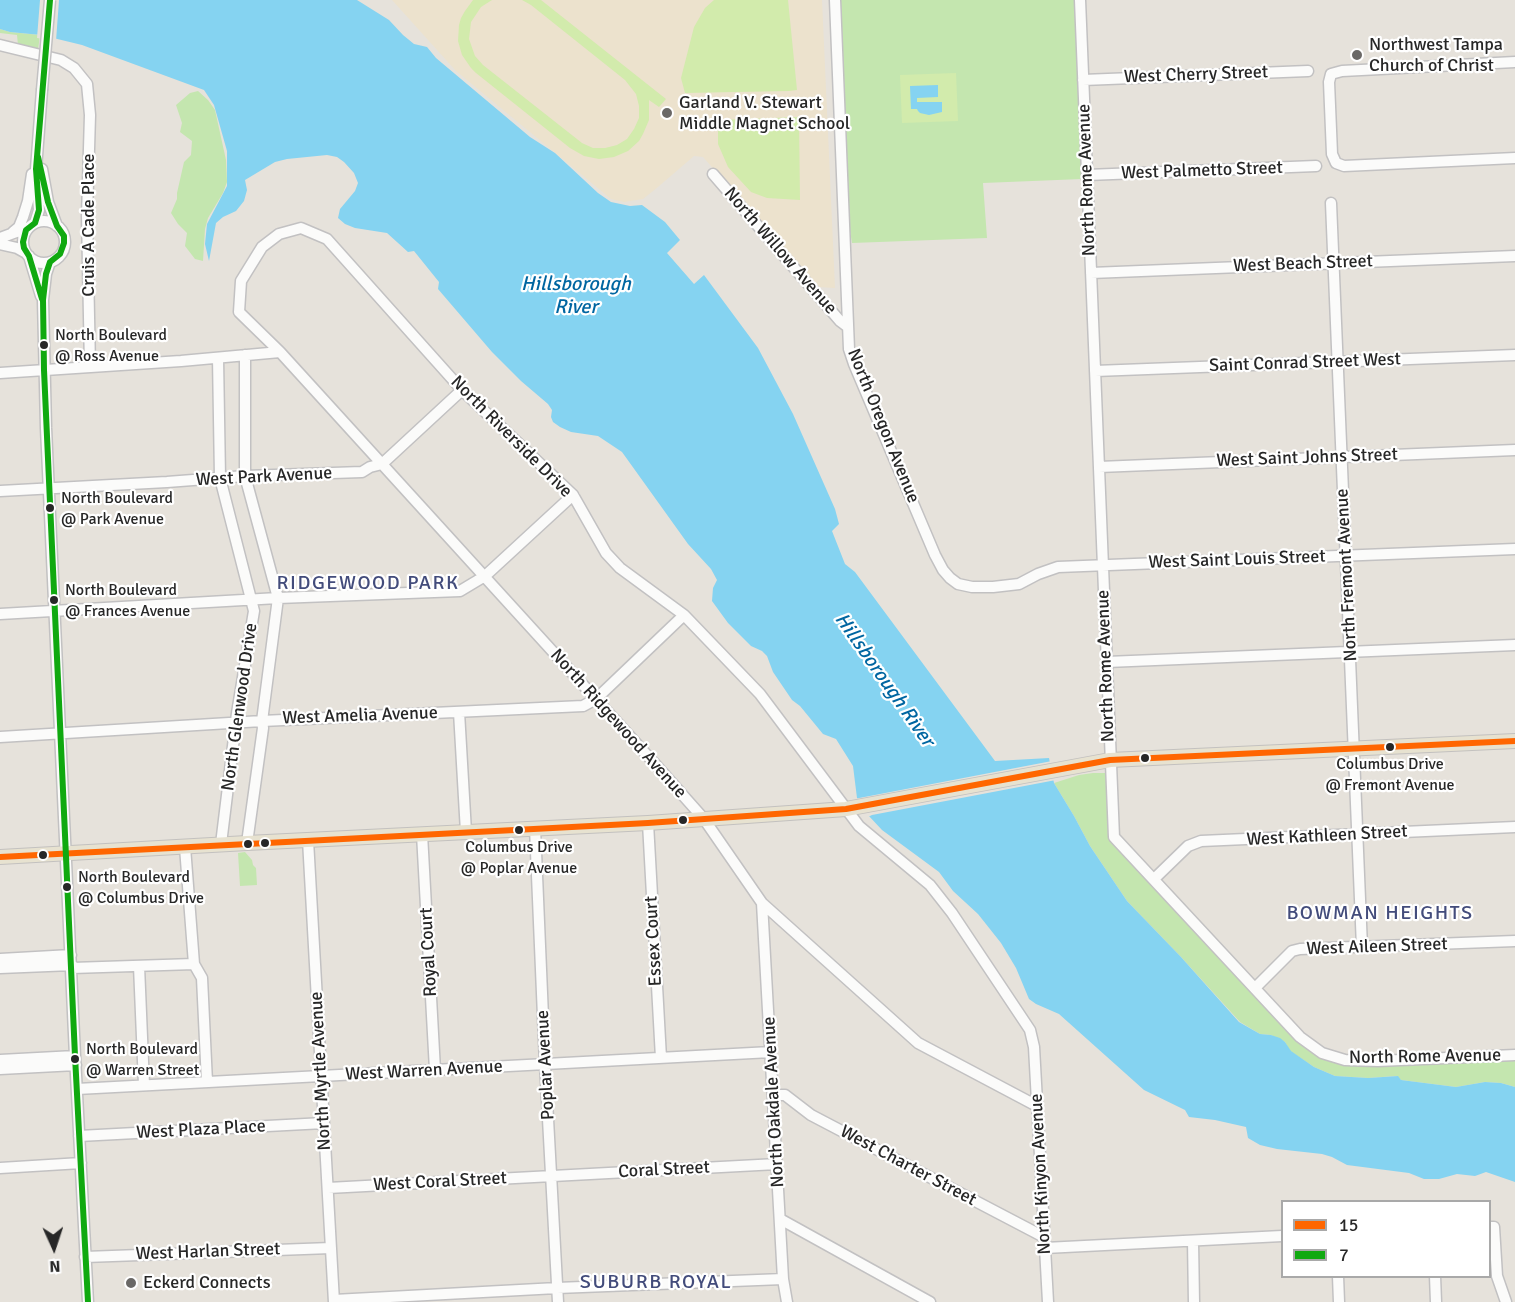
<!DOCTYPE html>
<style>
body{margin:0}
#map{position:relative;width:1515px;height:1302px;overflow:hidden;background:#e6e2db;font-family:Signika,sans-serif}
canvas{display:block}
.legend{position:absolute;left:1281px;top:1200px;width:210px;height:78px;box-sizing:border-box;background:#fff;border:2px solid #a9a9a9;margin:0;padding:8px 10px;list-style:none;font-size:18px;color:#272727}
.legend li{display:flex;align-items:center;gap:12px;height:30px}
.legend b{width:30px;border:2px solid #a9a9a9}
.north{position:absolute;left:24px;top:1218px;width:60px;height:60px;-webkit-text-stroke:4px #fff;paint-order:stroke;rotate:177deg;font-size:16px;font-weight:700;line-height:24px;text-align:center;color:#272727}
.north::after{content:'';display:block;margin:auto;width:21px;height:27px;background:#272727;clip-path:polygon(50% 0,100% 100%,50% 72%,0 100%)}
</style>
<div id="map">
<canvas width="1515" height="1302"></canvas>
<ul class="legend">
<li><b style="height:8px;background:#f60"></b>15</li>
<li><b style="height:8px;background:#10a910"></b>7</li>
</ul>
<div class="north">N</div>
</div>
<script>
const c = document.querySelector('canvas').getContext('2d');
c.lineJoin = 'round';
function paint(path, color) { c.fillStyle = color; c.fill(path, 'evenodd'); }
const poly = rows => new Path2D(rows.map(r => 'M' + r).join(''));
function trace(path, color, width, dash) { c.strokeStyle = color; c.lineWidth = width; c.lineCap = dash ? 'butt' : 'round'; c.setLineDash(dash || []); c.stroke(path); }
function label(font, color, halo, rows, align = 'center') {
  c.font = font + ' Signika,sans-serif'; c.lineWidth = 4.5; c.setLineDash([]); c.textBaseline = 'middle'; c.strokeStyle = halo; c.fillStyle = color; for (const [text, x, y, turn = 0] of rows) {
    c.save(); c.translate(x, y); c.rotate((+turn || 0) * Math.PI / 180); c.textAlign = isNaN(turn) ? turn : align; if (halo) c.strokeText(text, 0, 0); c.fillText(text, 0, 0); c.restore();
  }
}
paint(poly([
 [392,0,822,0,835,288,817,287,703,157,694,156,658,187,643,199,624,202,611,199,456,71]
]), '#ece2cd');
paint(poly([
 [839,0,1075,0,1082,179,983,183,987,238,852,243,850,231],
 [0,29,10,32,40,35,38,50,18,45,17,35,0,33],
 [198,91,208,100,215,110,226,160,227,182,223,193,208,218,205,229,203,261,195,259,185,246,187,233,178,224,171,213,177,199,177,193,184,162,191,155,192,141,180,132,182,123,176,105,190,93],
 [1093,773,1106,773,1110,840,1297,1040,1347,1065,1364,1066,1515,1059,1515,1087,1501,1083,1485,1082,1456,1087,1401,1080,1397,1076,1368,1078,1335,1076,1314,1067,1290,1051,1285,1042,1271,1035,1260,1034,1240,1022,1181,957,1127,901,1090,846,1074,816,1054,783,1079,775],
 [245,852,252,860,253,865,256,868,257,885,240,886,238,853]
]), '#c4e6af');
paint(poly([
 [473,0,492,0,481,7,471,22,469,39,475,56,483,65,582,143,593,148,605,148,617,145,627,139,634,129,639,118,639,106,636,94,625,80,531,5,522,0,541,0,666,99,659,107,649,100,649,120,643,134,639,141,628,151,614,157,599,159,584,156,570,148,476,73,471,68,462,55,458,41,459,25,461,18,465,11],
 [714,0,788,0,797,90,789,91,685,93,681,78,694,27,705,8],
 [956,73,958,121,902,123,900,75],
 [799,117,800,200,767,198,751,192,728,167,718,144,718,120]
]), '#d2ebac');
paint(poly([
 [0,0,357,0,389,20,403,35,414,44,427,47,436,58,530,137,555,153,598,193,611,202,630,206,642,205,665,222,680,240,667,253,694,284,704,275,758,348,793,414,835,509,839,524,832,531,845,564,855,572,995,761,1049,758,1054,783,1074,816,1090,846,1127,901,1181,957,1239,1022,1260,1034,1271,1035,1280,1038,1285,1042,1291,1051,1314,1067,1335,1076,1368,1078,1398,1076,1401,1080,1456,1087,1485,1082,1501,1083,1515,1087,1515,1182,1486,1172,1475,1176,1457,1174,1439,1179,1424,1179,1409,1173,1347,1165,1332,1157,1322,1154,1277,1149,1260,1145,1248,1138,1246,1127,1215,1120,1189,1117,1185,1110,1144,1090,1059,1014,1036,1004,1029,999,1016,968,1001,943,978,914,953,891,939,872,882,830,868,815,857,798,853,766,836,739,823,734,800,706,792,700,773,672,767,656,762,651,751,646,728,623,712,601,713,588,717,580,711,569,688,544,622,452,598,436,571,432,560,427,553,422,551,417,552,410,548,404,521,381,492,352,438,289,439,282,414,251,408,252,387,233,355,228,345,224,338,218,340,209,355,191,358,183,354,173,344,162,337,157,327,155,287,159,275,162,245,180,247,190,244,201,236,211,223,217,216,223,209,261,205,244,207,224,227,186,227,151,214,105,204,90,82,45,41,35,10,32,0,29],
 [938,85,938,97,917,98,917,102,942,102,942,112,929,115,920,113,918,111,917,109,911,109,910,86]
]), '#85d3f1');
paint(poly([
 [40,0,59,0,56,41,37,38],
 [1052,761,1056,780,872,815,868,817,854,799]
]), '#e6e2db');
const minor = poly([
 [835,0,849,349,854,364,935,555,943,570,950,578,958,584,972,587,993,587,1019,584,1038,574,1058,567,1515,549],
 [1080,0,1114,837,1300,1037,1322,1053,1345,1060,1378,1061,1515,1055],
 [0,45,61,60,74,68,87,84,90,115,87,216,90,367],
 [1515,62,1342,71,1331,74,1329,82,1332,154,1336,163,1344,166,1515,158],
 [1083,80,1308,71],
 [42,169,48,202,57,226],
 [713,174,840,321,848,327],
 [1087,175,1316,166],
 [1331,203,1362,947],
 '23 242a21 21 0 1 1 42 0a21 21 0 1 1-42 0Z',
 [35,223,39,210,36,169,42,90],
 [13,232,19,227,23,217,28,201,32,174],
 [0,238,19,231],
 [0,244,17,248,26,253],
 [29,256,41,296],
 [50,262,46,274,43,300,46,428,75,1056,88,1302],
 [1091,273,1515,256],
 [245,355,245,476,278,598,262,721,263,728,247,843],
 [218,358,220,478,254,611,237,713,221,844],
 [1095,371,1515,355],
 [0,373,181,361,280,352],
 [1099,467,1515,450],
 [0,491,167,482,245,476,362,472,370,467,382,464,462,390],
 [0,614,278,598,460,591,485,576,573,495],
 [1107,662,1515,645],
 [459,712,466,832],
 [0,737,262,721,583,706,596,699,684,615],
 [648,823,661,1058],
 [535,828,545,1064,558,1302],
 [422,834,435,1070],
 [308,840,334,1302],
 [185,847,194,964,202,978,207,1082],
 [1154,879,1188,846,1201,841,1515,827],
 [762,903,783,1279,787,1302],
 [0,959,71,955],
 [139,966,144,1085],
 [0,968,72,965],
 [72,968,194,964],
 [1255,988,1292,951,1300,949,1515,941],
 [0,1060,75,1056],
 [0,1069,76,1065],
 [77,1089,771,1052],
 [774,1095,785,1095,811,1115,1044,1237],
 [1037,1106,918,1043,762,903,704,819,656,765,280,352,239,312,241,281,262,247,279,234,301,228,327,239,462,390,573,495,606,553,620,568,684,615,760,694,859,826,930,885,952,913,1030,1030,1034,1047,1048,1302],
 [79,1136,324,1123],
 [0,1168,81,1163],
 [328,1188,777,1164],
 [780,1219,930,1302],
 [1490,1227,1494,1227,1497,1276,1506,1302],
 [1193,1241,1194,1302],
 [1045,1248,1282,1236],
 [85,1257,331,1248],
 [1338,1276,1339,1302],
 [1435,1276,1436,1302],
 [334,1300,557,1288,783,1279]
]);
const major = poly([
 [0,857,247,843,648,823,846,809,1110,760,1515,741]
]);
trace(minor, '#c2c1c2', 13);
trace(major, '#c3c1bf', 16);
trace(minor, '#fbfbfa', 10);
trace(major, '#e7e2d0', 14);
const minorBridge = poly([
 [42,90,50,0]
]);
trace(minorBridge, '#c2c1c2', 13, []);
trace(minorBridge, '#fbfbfa', 10);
trace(poly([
 [0,857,648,823,846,809,1110,760,1515,741]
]), '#f60', 6);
trace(poly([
 [38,157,48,202,57,226,64,236,64,243,60,254,50,262,46,274,43,300,44,370,75,1056,88,1302],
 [42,299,29,256,24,248,23,242,26,230,35,223,39,210,36,169,50,0]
]), '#10a910', 6);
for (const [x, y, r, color] of [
 [1357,55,6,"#6a6866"],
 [667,113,6,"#6a6866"],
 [44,345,5,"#272727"],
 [50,508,5,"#272727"],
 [54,600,5,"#272727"],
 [1390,747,5,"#272727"],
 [1145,758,5,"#272727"],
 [683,820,5,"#272727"],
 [519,830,5,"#272727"],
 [265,843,5,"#272727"],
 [248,844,5,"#272727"],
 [43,855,5,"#272727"],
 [67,887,5,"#272727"],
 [75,1059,5,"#272727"],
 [131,1283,6,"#6a6866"]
]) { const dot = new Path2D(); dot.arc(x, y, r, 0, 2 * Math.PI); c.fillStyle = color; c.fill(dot); trace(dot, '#fff', 2); }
label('16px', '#272727', '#fff', [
 ["North Boulevard",55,336],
 ["@ Ross Avenue",55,357],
 ["North Boulevard",61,499],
 ["@ Park Avenue",61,520],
 ["North Boulevard",65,591],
 ["@ Frances Avenue",65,612],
 ["Columbus Drive",1390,765,"center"],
 ["@ Fremont Avenue",1390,786,"center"],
 ["Columbus Drive",519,848,"center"],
 ["@ Poplar Avenue",519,869,"center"],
 ["North Boulevard",78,878],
 ["@ Columbus Drive",78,899],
 ["North Boulevard",86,1050],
 ["@ Warren Street",86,1071]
], 'left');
label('18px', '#272727', '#fff', [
 ["Northwest Tampa",1369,45],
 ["Church of Christ",1369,66],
 ["Garland V. Stewart",679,103],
 ["Middle Magnet School",679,124],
 ["Eckerd Connects",143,1283]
], 'left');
label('18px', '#272727', '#fff', [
 ["West Cherry Street",1196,75,-2],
 ["West Palmetto Street",1202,171,-2],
 ["North Rome Avenue",1087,180,-92],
 ["Cruis A Cade Place",89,225,-90],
 ["North Willow Avenue",780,251,49],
 ["West Beach Street",1303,264,-2],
 ["Saint Conrad Street West",1305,363,-2],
 ["North Oregon Avenue",883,426,68],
 ["North Riverside Drive",511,437,45],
 ["West Saint Johns Street",1307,458,-2],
 ["West Park Avenue",264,477,-3],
 ["West Saint Louis Street",1237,560,-2],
 ["North Fremont Avenue",1347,575,-93],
 ["North Rome Avenue",1106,666,-92],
 ["North Glenwood Drive",240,707,-82],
 ["West Amelia Avenue",360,716,-2],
 ["North Ridgewood Avenue",618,724,48],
 ["West Kathleen Street",1327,836,-3],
 ["Essex Court",654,941,-93],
 ["West Aileen Street",1377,947,-2],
 ["Royal Court",429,952,-93],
 ["North Rome Avenue",1425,1057,-1],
 ["Poplar Avenue",546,1065,-93],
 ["North Myrtle Avenue",321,1071,-93],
 ["West Warren Avenue",424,1071,-3],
 ["North Oakdale Avenue",774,1102,-93],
 ["West Plaza Place",201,1130,-3],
 ["West Charter Street",908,1166,28],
 ["Coral Street",664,1170,-3],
 ["North Kinyon Avenue",1041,1174,-93],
 ["West Coral Street",440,1182,-3],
 ["West Harlan Street",208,1252,-2]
]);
label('italic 20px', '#0066a1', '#fff', [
 ["Hillsborough",576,285],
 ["River",576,308],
 ["Hillsborough River",884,680,55]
]);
c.letterSpacing = '1.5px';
label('20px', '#434c7b', '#fff', [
 ["RIDGEWOOD PARK",368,584],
 ["BOWMAN HEIGHTS",1380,914],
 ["SUBURB ROYAL",656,1283]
]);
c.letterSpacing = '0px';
</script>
